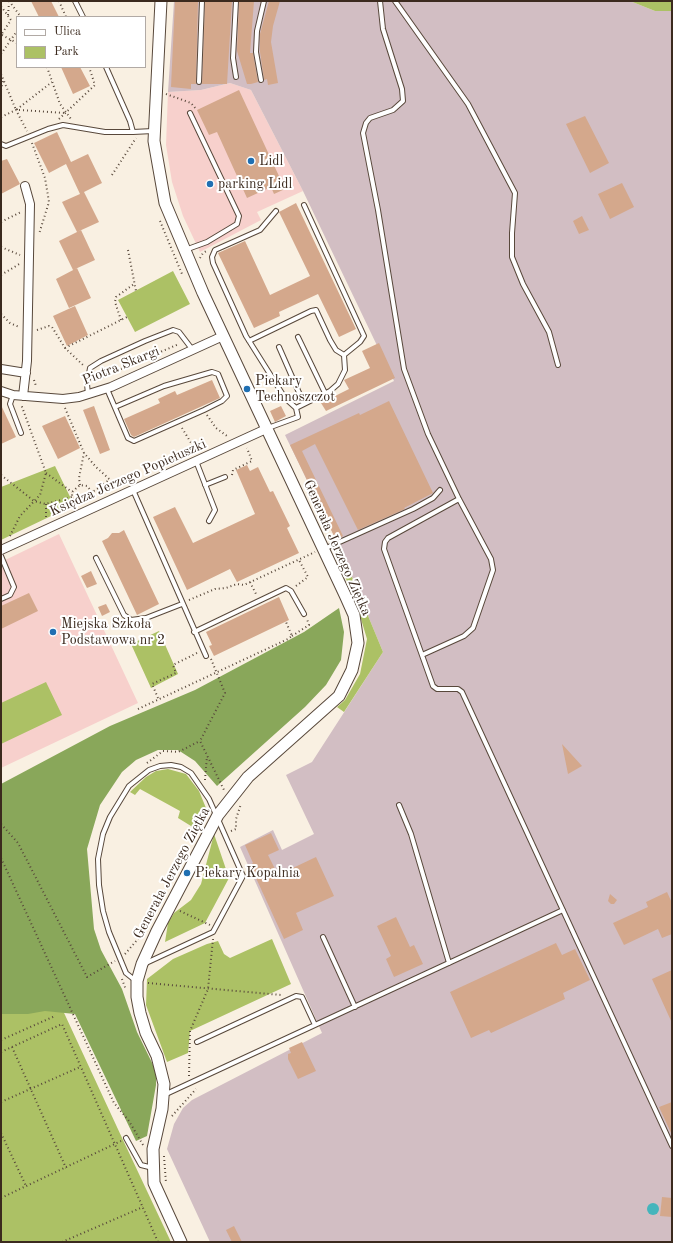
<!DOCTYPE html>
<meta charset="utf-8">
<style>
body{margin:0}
#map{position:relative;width:673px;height:1243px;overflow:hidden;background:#f9f0e2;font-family:"Old Standard TT",serif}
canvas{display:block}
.frame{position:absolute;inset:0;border:2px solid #3b2a1e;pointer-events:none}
.legend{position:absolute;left:16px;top:16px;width:130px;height:52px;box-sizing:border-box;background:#fff;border:1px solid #b1aaa5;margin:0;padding:5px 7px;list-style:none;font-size:12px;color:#3b2a1e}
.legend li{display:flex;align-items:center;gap:8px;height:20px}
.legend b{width:20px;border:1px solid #b1aaa5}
</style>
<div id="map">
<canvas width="673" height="1243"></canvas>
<div class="frame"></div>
<ul class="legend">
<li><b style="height:5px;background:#fff"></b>Ulica</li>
<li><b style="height:11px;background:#acc165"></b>Park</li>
</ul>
</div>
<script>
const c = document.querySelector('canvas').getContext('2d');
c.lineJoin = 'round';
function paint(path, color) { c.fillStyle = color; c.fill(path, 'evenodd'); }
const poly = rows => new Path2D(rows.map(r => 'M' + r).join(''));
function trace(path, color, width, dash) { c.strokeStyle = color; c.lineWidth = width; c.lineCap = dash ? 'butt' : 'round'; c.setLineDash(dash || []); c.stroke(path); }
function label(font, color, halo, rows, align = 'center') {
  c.font = font + ' "Old Standard TT",serif'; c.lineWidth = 4; c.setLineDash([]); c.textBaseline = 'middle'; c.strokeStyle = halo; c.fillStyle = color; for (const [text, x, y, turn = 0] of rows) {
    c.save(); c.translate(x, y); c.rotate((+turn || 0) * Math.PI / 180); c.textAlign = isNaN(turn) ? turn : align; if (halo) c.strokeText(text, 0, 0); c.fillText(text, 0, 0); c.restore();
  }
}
paint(poly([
 [230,83,251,90,303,191,257,212,261,220,200,252,183,216,172,182,166,145,168,92,201,90],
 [59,534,138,703,1,768,1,562]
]), '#f7d0cc');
paint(poly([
 [174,1,630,1,655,11,672,11,672,1242,210,1242,167,1149,174,1124,183,1108,192,1100,322,1033,240,847,273,830,282,850,314,834,286,775,312,762,383,652,340,548,285,435,394,381,303,191,251,90,230,83,201,90,168,92]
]), '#d2bec3');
paint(poly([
 [630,1,672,1,672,11,655,11],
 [173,271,190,304,135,332,118,300],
 [55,466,74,505,1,540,1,487],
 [340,548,383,652,344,712,337,707,345,700,360,674,367,639,355,599,334,552],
 [159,631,178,674,151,688,131,644],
 [46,682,62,715,1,744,1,703],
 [168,769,186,774,199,791,206,808,196,831,191,826,178,818,180,811,140,789,135,795,130,792,146,777,156,771],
 [214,834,229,878,205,923,165,942,168,923,174,913,191,900,201,884],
 [1,877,123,1140,171,1242,1,1242],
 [272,939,291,984,190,1031,188,1053,167,1062,146,1005,147,979,173,959,207,944,218,941,224,954,230,958]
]), '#acc165');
paint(poly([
 [339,608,344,632,341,660,326,685,305,707,217,786,195,761,178,750,158,750,136,760,122,772,100,805,87,849,94,929,101,950,122,989,137,1032,156,1071,156,1085,147,1136,136,1141,75,1014,45,1011,28,1014,1,1014,1,784,110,726,195,690,304,632]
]), '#89a75a');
paint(poly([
 '647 1209a6 6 0 1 1 12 0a6 6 0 1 1-12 0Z'
]), '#45b5bc');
paint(poly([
 [31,1,51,1,59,17,39,17],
 [175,1,198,1,196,84,191,84,191,89,171,87],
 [205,1,232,1,227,84,202,84],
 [239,1,254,1,250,53,253,53,258,82,251,84,247,84,237,51],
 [269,1,280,1,273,26,271,42,278,83,268,85,267,79,264,80,260,52,260,34],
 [61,67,80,67,90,86,73,94],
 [239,90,285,189,274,194,271,187,247,198,217,132,209,135,197,110],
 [585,116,609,163,590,173,566,124],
 [57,132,71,162,88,154,102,183,84,192,99,222,77,232,62,202,80,194,66,164,49,173,34,143],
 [7,159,20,184,1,194,1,161],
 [622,183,634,207,610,219,598,194],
 [296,203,356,329,339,337,318,294,279,312,280,316,254,328,218,253,245,241,270,295,310,276,279,212],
 [582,216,589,230,579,234,573,221],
 [81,230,95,260,73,270,59,241],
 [77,268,91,298,69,308,56,279],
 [75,306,88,335,67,346,53,316],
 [379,343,395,378,326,411,321,403,349,389,344,380,370,368,362,351],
 [212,380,220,398,134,437,131,435,124,419,160,403,158,399,175,391,177,395],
 [389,401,433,493,404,508,405,509,358,530,315,444,302,451,343,536,336,540,290,445,359,413,360,415],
 [1,405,16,437,1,444],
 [94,406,110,450,100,454,83,410],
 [281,406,286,416,275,422,270,411],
 [65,416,80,448,58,459,42,426],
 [247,465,250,471,258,467,270,492,273,491,290,526,287,528,299,553,237,582,230,569,187,590,153,517,175,507,193,543,255,514,236,470],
 [124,530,159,604,137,615,102,541,108,538,112,533,119,533],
 [91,571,97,584,87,588,81,576],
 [29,593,38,611,1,629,1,606],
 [279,597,289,620,214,656,209,646,212,645,206,632],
 [106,604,110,612,102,616,98,607],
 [562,744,582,766,568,774],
 [271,833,279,850,268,855,278,875,316,857,334,896,296,913,303,930,284,939,250,865,253,863,245,845],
 [667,892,672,903,672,934,662,938,658,929,624,945,613,923,648,907,646,902],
 [610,894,617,900,614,904,611,904,608,901],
 [396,917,410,947,414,945,423,964,394,977,386,959,391,956,377,926],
 [556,943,562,955,575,949,590,980,563,993,565,999,491,1033,489,1030,471,1038,450,992],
 [672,970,672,1023,652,979],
 [302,1042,316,1071,298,1079,288,1059,288,1054,291,1053,289,1048],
 [672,1102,672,1135,659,1107],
 [662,1197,672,1198,672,1217,660,1216],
 [234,1226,242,1242,232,1242,226,1230]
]), '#d4a88c');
const lane = poly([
 [75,1,83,17],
 [380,1,383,29,402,89,403,101,393,110,370,118,366,123,363,133,378,210,404,369,428,434,459,499,491,559,493,570,473,628,464,636,422,655],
 [395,1,468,104,515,193,512,233,512,257,523,284,549,332,558,365],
 [106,67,130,121,133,132,153,131],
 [236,77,233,58,236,1],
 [261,80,256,52,257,31,264,1],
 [199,82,202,1],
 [1,144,6,146,48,129,63,125,105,132,133,132],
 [276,211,260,230,215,250,212,257,213,263,246,336,285,398,296,408],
 [185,250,207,242,237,224,239,216,190,113],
 [298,337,325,393],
 [249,341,311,311,316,310,330,340,336,350,344,355],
 [279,347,304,404],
 [107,389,128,438,134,441,204,410,222,401,227,396,218,374,212,372,164,386,115,407],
 [88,394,87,384,90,368,101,361,145,341,173,330,179,332,192,349],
 [13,395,10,404,21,433],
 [268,428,298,417,296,408,330,391,338,384,345,370,344,355,360,342,364,336,304,205],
 [196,461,215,510,209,521],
 [205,485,225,477],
 [133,490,206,656],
 [459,499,388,538,385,542,384,549,433,686,437,689,458,689,462,692,672,1146],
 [324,549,413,509,433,498,440,490],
 [1,556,14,587,10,595,1,599],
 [96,558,124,615,131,620,146,618,182,604],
 [194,632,286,588,291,591,304,614],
 [399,805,411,834,449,963],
 [323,937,355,1007],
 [136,981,126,973,109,932,103,911,99,885,98,859,103,834,110,817,129,786,149,770,160,766,171,765,181,767,191,773,209,799,243,876,213,932,146,963],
 [197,1042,296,996,302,997,315,1025],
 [164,1095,563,910],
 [126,1138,141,1165,153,1168]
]);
const street = poly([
 [1,369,26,373],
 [1,391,13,395,63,399,79,397,111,387,223,336],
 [23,396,27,361,30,204,25,186],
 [1,550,266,429]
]);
const secondary = poly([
 [161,1,154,141,165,203,203,293,345,595,354,615,358,643,352,670,339,696,248,777,218,815,157,931,142,964,137,981,137,997,140,1013,146,1033,157,1056,164,1084,162,1109,153,1149,154,1183,181,1242]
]);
trace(lane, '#58483b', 6);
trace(street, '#58483b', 10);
trace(secondary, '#58483b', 13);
trace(poly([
 [9,1,21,17],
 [59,1,66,17],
 [1,6,11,20,1,35],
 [8,15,9,3],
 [2,35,17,43],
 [1,54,17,31],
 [47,67,60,104,71,119],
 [1,74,16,110,52,82],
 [1,90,3,80],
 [166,94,191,103,196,109],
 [19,110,65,113],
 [1,117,16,110,27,131],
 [59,119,95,85,89,67],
 [32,143,45,178,49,202,39,234],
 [112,175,136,138],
 [160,221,182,274],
 [1,222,21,212],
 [1,247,20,255],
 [128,250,136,291],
 [200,258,203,253,208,250],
 [1,275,21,263],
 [1,314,10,323,19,327],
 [121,320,115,302,116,297,134,284],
 [37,330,49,326,52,327,65,348,83,365],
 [65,348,127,317],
 [34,380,36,386],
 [95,380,179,344],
 [65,408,84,453,96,467,118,487],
 [207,415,216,428,227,436],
 [182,428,196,451],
 [46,473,72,492],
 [1,475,34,501,46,504,72,497],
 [232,475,233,470,252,461,247,448],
 [80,485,79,478,84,453],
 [92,492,87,486,80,485,72,492,72,497,74,500,84,497,89,494,97,489,109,480],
 [46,504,46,519],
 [10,536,20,516,40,495,46,473,21,404],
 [250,582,257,596],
 [296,586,308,577,299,560],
 [189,600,215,589,226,588,237,584,244,585,315,552],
 [292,636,309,625,307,619],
 [211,659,225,693,200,741,224,790],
 [158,698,152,684,176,673,173,665,197,653],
 [138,709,288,639,292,636,286,622],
 [147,763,163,751,178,752,200,741],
 [205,780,207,756],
 [1,824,18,843,87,977,115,961],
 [231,831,236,829,236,819,241,804],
 [1,858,114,1103,129,1121,143,1145],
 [180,911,210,925],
 [125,954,138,939,158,905],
 [122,979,126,990],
 [148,983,281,995],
 [1,1040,55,1016],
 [12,1047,66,1168],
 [1,1052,62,1024,158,1242],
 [189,1076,190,1031,208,989,213,939],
 [1,1102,80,1067],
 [172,1116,196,1089],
 [1,1133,26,1186],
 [164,1156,166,1183],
 [1,1198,121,1141],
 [62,1242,143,1207]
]), '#58483b', 2, [1, 3]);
trace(lane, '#fff', 4);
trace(street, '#fff', 8);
trace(secondary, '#fff', 11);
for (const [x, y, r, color] of [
 [251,161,4,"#1f6fb2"],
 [210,184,4,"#1f6fb2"],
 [247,389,4,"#1f6fb2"],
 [53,632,4,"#1f6fb2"],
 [187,873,4,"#1f6fb2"]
]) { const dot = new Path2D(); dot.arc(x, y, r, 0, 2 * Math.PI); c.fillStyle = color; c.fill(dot); trace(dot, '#fff', 1.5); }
label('14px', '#3b2a1e', '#fff', [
 ["Lidl",259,161],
 ["parking Lidl",218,184],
 ["Piekary",255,381],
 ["Technoszczot",255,397],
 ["Miejska Szkoła",61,624],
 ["Podstawowa nr 2",61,640],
 ["Piekary Kopalnia",195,873]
], 'left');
label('14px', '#3b2a1e', '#fff', [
 ["Piotra Skargi",121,366,-22],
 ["Księdza Jerzego Popiełuszki",128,478,-24],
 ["Generała Jerzego Ziętka",337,548,66],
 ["Generała Jerzego Ziętka",172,873,-62]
]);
</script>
